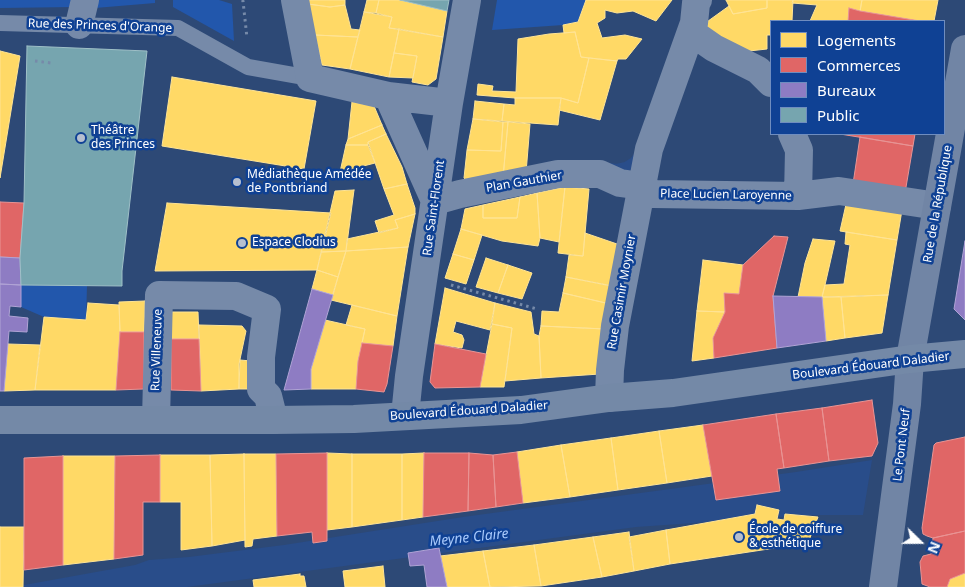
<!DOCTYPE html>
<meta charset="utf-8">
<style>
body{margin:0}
#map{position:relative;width:965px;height:587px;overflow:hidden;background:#2d4976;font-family:"Noto Sans",sans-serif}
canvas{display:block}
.legend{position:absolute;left:770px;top:20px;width:175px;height:115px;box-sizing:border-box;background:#0f4194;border:1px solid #6f8dbf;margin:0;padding:6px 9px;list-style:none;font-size:15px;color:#fff}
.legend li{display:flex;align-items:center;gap:10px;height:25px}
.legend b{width:25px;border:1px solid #6f8dbf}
.north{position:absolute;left:895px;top:517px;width:50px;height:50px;-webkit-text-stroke:4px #0f4194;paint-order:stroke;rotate:112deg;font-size:14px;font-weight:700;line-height:20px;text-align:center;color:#fff}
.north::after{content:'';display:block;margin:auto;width:18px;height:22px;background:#fff;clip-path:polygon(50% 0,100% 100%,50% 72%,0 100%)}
</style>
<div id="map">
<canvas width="965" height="587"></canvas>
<ul class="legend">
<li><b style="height:14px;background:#ffd966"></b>Logements</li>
<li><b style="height:14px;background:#e06666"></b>Commerces</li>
<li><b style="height:14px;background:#8e7cc3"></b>Bureaux</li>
<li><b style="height:14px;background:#76a5af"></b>Public</li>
</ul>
<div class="north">N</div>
</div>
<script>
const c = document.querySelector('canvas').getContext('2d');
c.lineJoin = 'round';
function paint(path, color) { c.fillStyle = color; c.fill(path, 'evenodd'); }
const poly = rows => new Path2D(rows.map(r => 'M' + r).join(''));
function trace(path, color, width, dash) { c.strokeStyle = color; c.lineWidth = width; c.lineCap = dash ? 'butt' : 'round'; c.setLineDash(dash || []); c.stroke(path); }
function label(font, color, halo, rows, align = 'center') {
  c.font = font + ' "Noto Sans",sans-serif'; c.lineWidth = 5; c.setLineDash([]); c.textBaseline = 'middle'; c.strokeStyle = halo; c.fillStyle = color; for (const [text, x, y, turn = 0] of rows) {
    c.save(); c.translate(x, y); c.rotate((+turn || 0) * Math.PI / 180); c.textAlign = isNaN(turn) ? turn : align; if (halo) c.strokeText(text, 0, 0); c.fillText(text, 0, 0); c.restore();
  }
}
paint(poly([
 [0,0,75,0,75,7,0,8],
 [95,0,155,0,155,3,95,8],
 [173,0,219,0,232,4,234,41,173,7],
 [497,0,586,0,578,22,563,25,492,30],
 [21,285,87,286,86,320,44,317,21,307]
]), '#2257ac');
paint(poly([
 [872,460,863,515,809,515,636,527,187,587,13,587,135,565,149,560,189,557,284,545,463,517,796,472]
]), '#294d8a');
const homes = poly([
 [307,0,345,0,345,5,330,7,308,4,307,0],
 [367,0,379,0,376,13,364,12,367,0],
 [379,0,400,0,447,11,443,37,389,28,392,17,376,13,379,0],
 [586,0,672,0,656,21,633,11,617,13,605,10,605,18,597,23,602,38,625,35,642,39,626,59,618,59,617,61,581,57,575,32,564,33,563,25,578,22,586,0],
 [726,0,767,0,767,8,733,14,726,0],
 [767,0,793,0,792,21,771,21,771,35,767,35,767,49,740,52,704,24,729,6,733,14,767,8,767,0],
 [793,0,862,0,860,11,849,8,848,21,810,21,817,5,792,3,793,0],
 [862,0,938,0,934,21,920,21,860,11,862,0],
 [308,4,330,7,345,5,351,29,360,30,358,37,315,35,308,4],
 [364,12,392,17,389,28,399,29,389,77,350,69,364,12],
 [399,29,443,37,436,79,428,85,412,82,417,56,394,53,399,29],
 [575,32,581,57,589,58,578,103,561,98,515,98,477,95,478,84,493,86,492,91,516,92,518,39,549,34,575,32],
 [315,35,358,37,350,69,322,65,315,35],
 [0,51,20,56,0,178,0,51],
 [394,53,417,56,413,78,389,77,394,53],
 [589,58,617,61,600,120,559,110,561,98,578,103,589,58],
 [172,77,316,101,304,169,162,146,172,77],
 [515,98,561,98,558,125,502,121,504,104,515,105,515,98],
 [475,101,504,104,502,121,473,119,475,101],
 [352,102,374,106,382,125,348,139,352,102],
 [473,119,503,122,501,151,467,150,473,119],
 [503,122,508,122,503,178,472,186,464,178,467,150,501,151,503,122],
 [508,122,530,124,526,173,503,178,508,122],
 [382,125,386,134,368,142,368,145,346,145,348,139,382,125],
 [386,134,402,167,407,184,384,189,368,142,386,134],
 [346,145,368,145,375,163,340,172,346,145],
 [407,184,415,208,415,214,395,220,398,228,379,233,375,221,394,215,384,189,407,184],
 [565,187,559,242,540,238,537,193,565,187],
 [565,187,589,189,583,256,558,253,565,187],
 [354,190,346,251,321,252,335,191,354,190],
 [537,193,540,238,538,246,502,241,461,229,465,209,483,205,483,218,517,218,520,197,537,193],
 [520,197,517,218,483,218,483,205,520,197],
 [847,200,902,210,897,240,840,231,847,200],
 [167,203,331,213,317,270,155,271,167,203],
 [415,214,408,247,346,251,347,239,398,228,395,220,415,214],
 [461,229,482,235,474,260,453,254,461,229],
 [846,232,897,240,888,295,822,297,825,285,844,284,850,245,845,244,846,232],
 [585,233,620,245,611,286,566,277,569,255,583,256,585,233],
 [813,239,835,241,825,285,822,297,798,297,805,263,813,239],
 [408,247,397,316,331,300,346,251,408,247],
 [346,251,338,277,317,270,321,252,346,251],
 [453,254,474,260,466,284,445,278,453,254],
 [486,258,508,265,498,293,476,287,486,258],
 [703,260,743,265,739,294,724,293,725,312,697,311,703,260],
 [508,265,532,273,522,299,498,293,508,265],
 [317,270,338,277,333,295,312,289,317,270],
 [566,277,613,286,610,304,563,293,566,277],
 [445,288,495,303,490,330,456,321,453,332,462,335,464,340,462,348,435,344,445,288],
 [563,293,610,304,606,329,541,326,542,311,559,312,563,293],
 [888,295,882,333,845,338,841,297,888,295],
 [822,297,841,297,845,338,826,341,822,297],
 [145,301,144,332,120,332,119,302,145,301],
 [88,303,119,305,120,332,116,390,35,390,44,317,86,320,88,303],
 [495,303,531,312,534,334,539,336,541,378,505,381,512,328,492,324,495,303],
 [352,305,397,316,393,346,362,343,365,329,346,325,352,305],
 [697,311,725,312,713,338,714,358,692,361,697,311],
 [170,312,198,312,199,339,171,339,170,312],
 [325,320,365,329,358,361,356,389,311,389,311,369,325,320],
 [492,324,512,328,504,387,480,387,492,324],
 [199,325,242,326,246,331,239,364,239,389,201,391,199,325],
 [541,326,604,329,600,374,541,378,539,336,541,326],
 [8,344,40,345,35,390,4,391,8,344],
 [240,360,251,361,252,389,239,389,240,360],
 [703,425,712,476,667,483,659,431,703,425],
 [659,431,667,483,618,490,611,438,659,431],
 [611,438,618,490,570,497,561,445,611,438],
 [561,445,570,497,523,503,517,452,561,445],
 [327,453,352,454,352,527,327,530,327,453],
 [424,453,423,517,402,520,402,454,424,453],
 [244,454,276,454,277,536,253,539,252,546,245,547,244,454],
 [244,454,245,540,212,546,210,455,244,454],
 [352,454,402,454,402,520,352,527,352,454],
 [160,455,210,455,212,546,181,550,181,502,160,502,160,455],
 [63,456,115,456,114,559,63,565,63,456],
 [757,505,779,510,777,519,784,520,785,514,818,517,808,543,670,564,666,530,755,514,757,505],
 [0,527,24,527,23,587,0,587,0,527],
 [666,530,670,564,634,571,629,537,666,530],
 [629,532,634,571,602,577,593,537,629,532],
 [593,537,602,577,541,586,534,545,593,537],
 [534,545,541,586,490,587,483,551,534,545],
 [483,551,490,587,447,587,440,556,483,551],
 [383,566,385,587,345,587,343,571,383,566],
 [965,573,965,587,947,587,950,579,965,573],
 [300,574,300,576,304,576,306,587,254,587,253,580,300,574]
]);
paint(homes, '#ffd966');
trace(homes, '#ffe494', 1);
const shops = poly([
 [849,8,860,11,920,21,848,21,849,8],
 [840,134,915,134,913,146,840,134],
 [860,137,913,146,905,193,853,184,860,137],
 [0,202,24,203,20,258,0,257,0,202],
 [774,236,788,237,773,296,777,348,714,358,713,338,725,312,724,293,739,294,743,265,774,236],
 [120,332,144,332,144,389,116,390,120,332],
 [171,339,199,339,201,391,171,390,171,339],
 [362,343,393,346,387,384,384,392,356,389,358,361,362,343],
 [435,344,486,354,480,387,435,388,430,382,435,344],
 [872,400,878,443,872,456,829,461,822,408,872,400],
 [822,408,829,461,784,468,776,414,822,408],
 [776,414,784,468,777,469,780,491,716,500,703,425,776,414],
 [965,437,965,531,933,538,927,536,923,534,922,528,934,445,936,443,965,437],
 [517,452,523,503,496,507,493,455,517,452],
 [327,453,327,541,313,543,312,532,277,536,276,454,327,453],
 [424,453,469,453,468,511,423,517,424,453],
 [469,453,493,455,496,507,468,511,469,453],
 [160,455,160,502,143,502,143,555,114,559,115,456,160,455],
 [63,456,63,565,24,570,24,458,63,456],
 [965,531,965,573,950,579,947,587,930,587,922,584,920,562,923,556,931,554,933,538,965,531]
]);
paint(shops, '#e06666');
trace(shops, '#e99494', 1);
const offices = poly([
 [965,241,965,320,954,309,965,241],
 [0,257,20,258,21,285,0,284,0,257],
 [0,284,21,285,21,307,10,306,9,316,28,318,27,332,9,331,4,391,0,391,0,284],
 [312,289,333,295,311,369,311,389,284,390,312,289],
 [773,296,822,297,826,341,777,348,773,296],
 [439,548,447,587,427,587,424,565,410,566,408,553,439,548]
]);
paint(offices, '#8e7cc3');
trace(offices, '#b0a3d5', 1);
const public = poly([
 [400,0,449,0,447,11,400,0],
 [27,46,147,51,122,271,122,286,21,285,20,258,24,203,27,46]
]);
paint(public, '#76a5af');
trace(public, '#9fc0c7', 1);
trace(poly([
 [609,168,617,169,626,167,634,162,641,153]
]), '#294d8a', 10);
trace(poly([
 [242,0,243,1,247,38],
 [35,61,51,63],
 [451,285,537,309]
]), '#768aa9', 3, [2.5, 4]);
trace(poly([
 [0,23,178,28,248,67,310,78]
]), '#768aa9', 16);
trace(poly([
 [295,0,310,78,388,96,449,103],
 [79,25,85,0],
 [691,32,714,48,758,70,771,83],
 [388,96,435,201,460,194,558,174,600,174,620,183,642,186,653,194,798,196,839,191,937,206],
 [792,134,799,150,798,196],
 [609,398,610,370,615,326,649,149,694,23,696,3,698,0],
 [405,416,409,376,449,103,467,0],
 [156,420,159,295,236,296,267,309,261,357,261,389,268,396,274,420]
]), '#768aa9', 28);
trace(poly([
 [883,587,907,404,910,359,965,49]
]), '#7185a5', 28);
trace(poly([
 [0,420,274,420,354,419,521,410,609,398,673,393,910,359,965,354]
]), '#7489a7', 28);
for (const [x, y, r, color] of [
 [81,138,5,"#b6bfcf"],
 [237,182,5,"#b6bfcf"],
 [242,243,5,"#b6bfcf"],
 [739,537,5,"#b6bfcf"]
]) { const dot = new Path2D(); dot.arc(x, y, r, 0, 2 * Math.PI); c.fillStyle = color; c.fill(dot); trace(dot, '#0f4194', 2); }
label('12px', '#fff', '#0f4194', [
 ["Rue des Princes d'Orange",100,26,2],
 ["Plan Gauthier",524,182,-10],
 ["Place Lucien Laroyenne",726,195,1],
 ["Rue de la République",938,204,-80],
 ["Rue Saint-Florent",434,208,-82],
 ["Rue Casimir Moynier",622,292,-80],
 ["Rue Villeneuve",157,350,-88],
 ["Boulevard Édouard Daladier",871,366,-7],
 ["Boulevard Édouard Daladier",469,411,-4],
 ["Le Pont Neuf",902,445,-83]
]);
label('12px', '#fff', '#0f4194', [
 ["Théâtre",91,131],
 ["des Princes",91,145],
 ["Médiathèque Amédée",247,175],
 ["de Pontbriand",247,189],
 ["Espace Clodius",252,243],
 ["École de coiffure",749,530],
 ["& esthétique",749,544]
], 'left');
label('italic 14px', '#a8c9fb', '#0f4194', [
 ["Meyne Claire",469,538,-6]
]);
</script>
